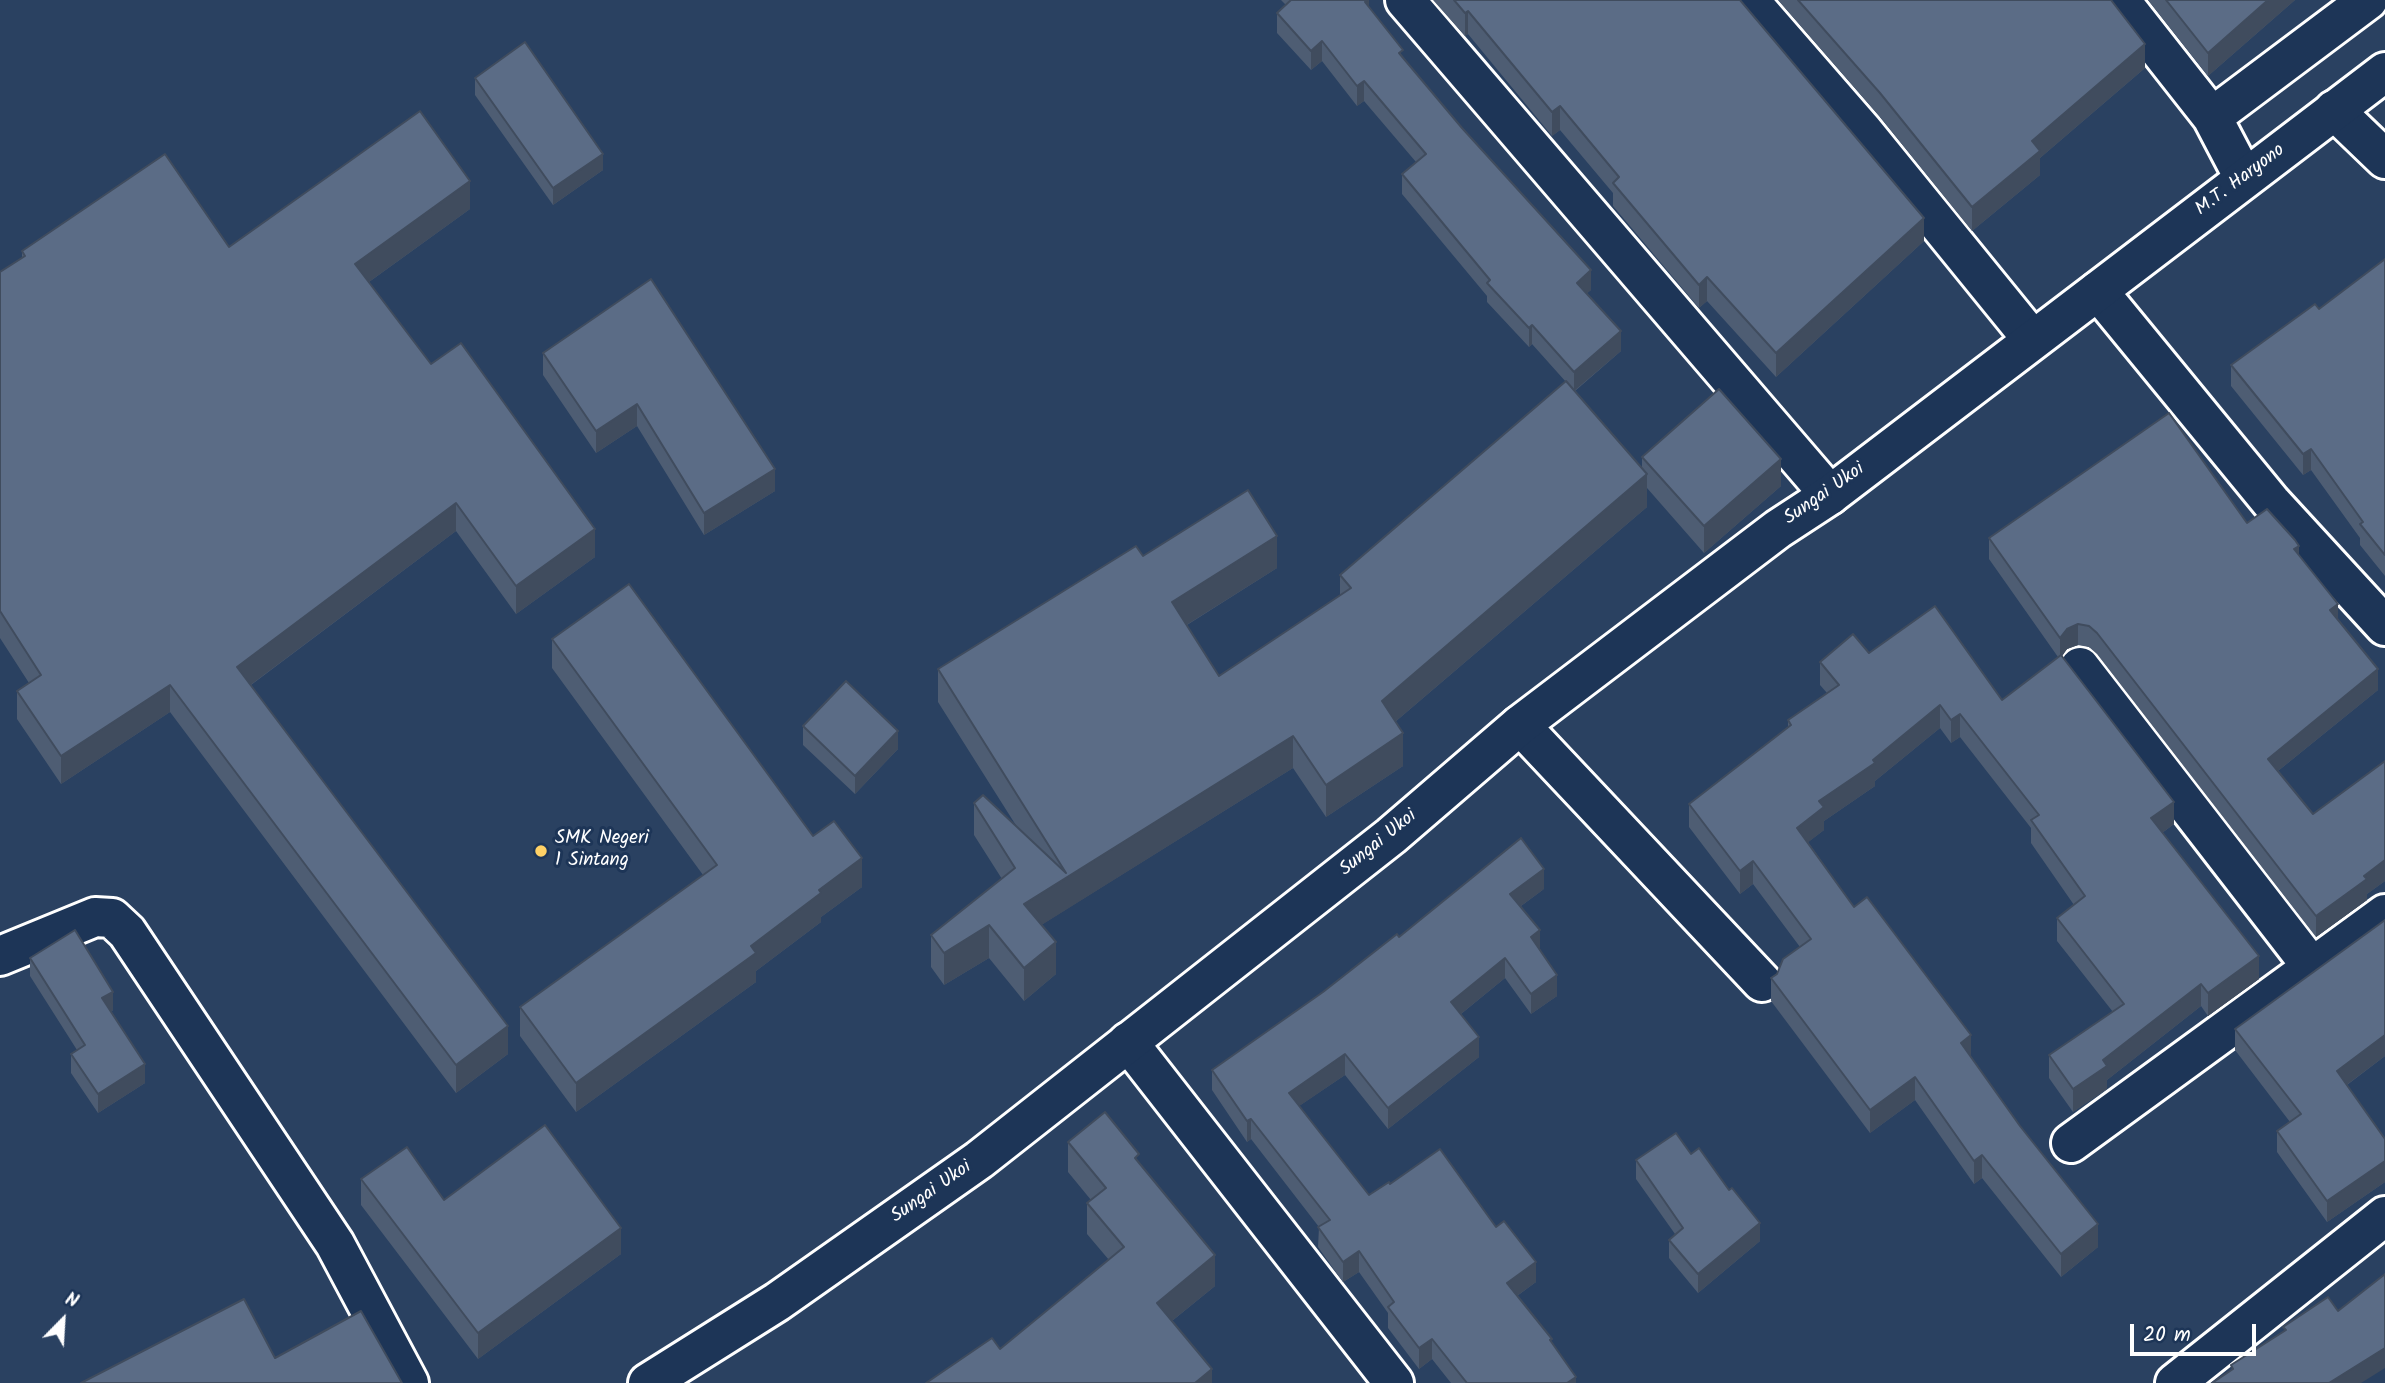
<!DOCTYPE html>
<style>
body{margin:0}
#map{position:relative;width:2385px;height:1383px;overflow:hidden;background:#2a4161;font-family:Kalam,sans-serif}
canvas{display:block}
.north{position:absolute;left:28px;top:1285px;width:70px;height:70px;-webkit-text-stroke:5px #1d3557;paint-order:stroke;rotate:24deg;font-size:19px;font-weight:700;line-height:28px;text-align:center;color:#fff}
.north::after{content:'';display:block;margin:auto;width:24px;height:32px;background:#fff;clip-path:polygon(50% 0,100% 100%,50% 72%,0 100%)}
.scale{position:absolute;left:2130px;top:1324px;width:126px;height:32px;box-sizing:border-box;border:4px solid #fff;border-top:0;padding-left:9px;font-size:21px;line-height:24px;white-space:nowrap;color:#fff;-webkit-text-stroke:5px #1d3557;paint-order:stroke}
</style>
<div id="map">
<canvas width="2385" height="1383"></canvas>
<div class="north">N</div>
<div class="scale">20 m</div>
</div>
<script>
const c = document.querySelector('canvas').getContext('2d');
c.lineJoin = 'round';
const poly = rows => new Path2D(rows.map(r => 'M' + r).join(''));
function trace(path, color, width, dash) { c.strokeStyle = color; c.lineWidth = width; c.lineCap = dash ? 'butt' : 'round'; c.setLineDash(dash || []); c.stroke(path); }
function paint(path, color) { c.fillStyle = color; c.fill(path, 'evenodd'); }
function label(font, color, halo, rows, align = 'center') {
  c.font = font + ' Kalam,sans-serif'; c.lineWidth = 6; c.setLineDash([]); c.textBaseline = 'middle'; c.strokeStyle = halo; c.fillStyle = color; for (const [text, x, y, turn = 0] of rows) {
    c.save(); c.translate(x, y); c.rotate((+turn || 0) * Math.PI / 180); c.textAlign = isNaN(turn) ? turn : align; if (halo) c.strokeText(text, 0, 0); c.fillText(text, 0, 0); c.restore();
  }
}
const street = poly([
 [1405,0,1830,495],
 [1749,0,1863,131,2032,339],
 [2120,0,2212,117,2244,178],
 [2334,110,2385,159],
 [2212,117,2368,0],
 [2098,291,2271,502,2385,626],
 [2080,667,2312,967],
 [1520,725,1762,982],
 [0,956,95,917,112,918,127,932,335,1244,409,1383],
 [1128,1042,1394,1383],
 [2071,1143,2385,914],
 [2175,1383,2385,1216]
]);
const highway = poly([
 [648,1383,777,1302,979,1160,1391,836,1520,725,1778,529,1830,495,2385,72]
]);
trace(street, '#fff', 44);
trace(highway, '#fff', 44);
trace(street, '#1d3557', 38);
trace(highway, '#1d3557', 38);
paint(poly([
 [1281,0,1369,0,1369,8,1403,57,1591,290,1587,293,1621,351,1575,391,1642,470,1642,457,1781,486,1704,553,1647,488,1647,507,1395,722,1403,766,1326,817,1293,768,1041,925,1056,974,1024,1001,989,958,944,985,931,967,931,935,1002,879,974,835,974,803,1017,827,938,702,938,669,1143,556,1277,568,1187,625,1219,676,1340,596,1340,575,1566,382,1532,344,1529,347,1487,302,1487,296,1402,194,1402,174,1416,162,1364,101,1357,106,1322,61,1311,70,1277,33,1277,13,1286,5],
 [1433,0,1740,0,1924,241,1776,377,1707,301,1699,308,1613,206,1613,193,1560,130,1552,136,1468,34,1465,36],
 [1778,0,2111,0,2145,68,2040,158,2040,175,1972,231,1880,117],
 [2148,0,2295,0,2208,76],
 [475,78,603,170,553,205,475,95],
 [470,209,369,282,431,364,595,557,516,614,456,531,251,685,508,1054,456,1093,170,712,61,784,17,719,17,691,29,683,0,638,0,272,22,258,22,251,229,247],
 [2385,259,2385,576,2360,545,2360,538,2311,470,2303,475,2231,386,2231,365,2319,309],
 [543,353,775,469,775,491,704,535,637,426,596,453,543,375],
 [2247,523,2299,555,2338,620,2378,690,2278,771,2313,814,2385,761,2385,881,2367,894,2367,900,2316,937,2097,654,2089,647,2078,645,2067,649,2062,656,2174,824,2162,833,2259,979,2208,1016,2201,1006,2107,1080,2107,1089,2073,1112,2049,1078,2049,1055,2113,1012,2057,941,2057,918,2074,905,2031,843,2031,828,1960,737,1951,743,1940,728,1875,781,1875,786,1824,821,1824,830,1808,842,1854,907,1971,1057,2098,1247,2061,1277,1982,1178,1974,1184,1915,1100,1870,1133,1771,1001,1771,978,1777,974,1800,947,1753,884,1740,894,1689,827,1689,804,1788,727,1788,720,1827,693,1820,685,1820,662,1869,653,2002,700,2058,657,1989,559,1989,538],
 [552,639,813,836,862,887,821,917,821,922,756,971,756,982,576,1112,520,1036,520,1007,703,875,552,668],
 [803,726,898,749,855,794,803,745],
 [1544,889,1521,906,1557,996,1531,1014,1505,978,1461,1014,1479,1057,1388,1129,1345,1075,1299,1106,1369,1195,1390,1184,1536,1282,1517,1296,1552,1343,1576,1383,1451,1383,1432,1359,1419,1369,1388,1328,1388,1313,1359,1272,1343,1282,1318,1247,1319,1227,1251,1139,1247,1142,1212,1090,1212,1070,1323,992,1399,937],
 [2385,920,2385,1056,2347,1085,2385,1139,2385,1182,2327,1222,2277,1152,2277,1131,2290,1122,2235,1050,2235,1029],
 [30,958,113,1010,111,1012,145,1083,98,1113,71,1073,71,1054,77,1050,30,976],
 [1068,1142,1139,1163,1215,1286,1172,1321,1212,1383,1000,1349,1109,1260,1087,1234,1087,1203,1091,1200,1068,1172],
 [1691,1154,1760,1241,1698,1293,1669,1258,1669,1240,1675,1234,1636,1179,1636,1160],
 [361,1179,444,1200,621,1254,478,1359,361,1205]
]), '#4e5d73');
paint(poly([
 [1367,0,1369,0,1369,18,1365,2],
 [2268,0,2295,0,2208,76,2208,53],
 [1468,11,1468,34,1465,36,1465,13],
 [1322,41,1322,61,1311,70,1311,51],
 [2145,44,2145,68,2040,158,2040,175,1972,231,1972,207,2032,141],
 [1364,81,1364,101,1357,106,1357,86],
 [1560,106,1560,130,1552,136,1552,112],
 [603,154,603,170,553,205,553,188],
 [470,181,470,209,355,292,355,264],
 [1924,218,1924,241,1776,377,1776,353],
 [1591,270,1591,290,1577,302,1577,283],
 [1707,277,1707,301,1699,308,1699,285],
 [1532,325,1532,344,1529,347,1529,328],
 [1621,331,1621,351,1574,391,1574,372],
 [637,404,637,426,596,453,596,431],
 [2311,449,2311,470,2303,475,2303,454],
 [1781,459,1781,486,1704,553,1704,526],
 [775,469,775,491,704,535,704,513],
 [1647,474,1647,507,1382,733,1382,701],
 [456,503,456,531,237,695,237,667],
 [595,529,595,557,516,614,516,586],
 [1277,536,1277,568,1172,634,1172,602],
 [2299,546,2299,566,2294,549],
 [2338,604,2338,625,2330,610],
 [2078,624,2078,645,2067,649,2060,659,2060,638,2067,629],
 [2378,669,2378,690,2268,779,2268,759],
 [170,685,170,712,61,784,61,756],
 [1940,705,1940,728,1875,781,1875,786,1824,821,1824,830,1797,851,1797,828,1819,801],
 [1960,714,1960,737,1951,743,1951,720],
 [898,731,898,749,855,794,855,776],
 [1403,733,1403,766,1326,817,1326,785],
 [1293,736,1293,768,1024,936,1024,904],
 [2174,802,2174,824,2151,841,2151,818],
 [862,858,862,887,821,917,821,922,756,971,756,982,576,1112,576,1083,819,890],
 [2385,860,2385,881,2367,894,2367,900,2316,937,2316,916,2364,876],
 [1753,861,1753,884,1740,894,1740,871],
 [1544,869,1544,889,1510,914,1510,894],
 [989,925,989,958,944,985,944,953],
 [1540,930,1540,950,1531,937],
 [1056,942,1056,974,1024,1001,1024,968],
 [2259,956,2259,979,2208,1016,2208,993],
 [1505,958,1505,978,1451,1022,1451,1002],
 [1557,975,1557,996,1531,1014,1531,994],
 [2201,984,2201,1006,2107,1080,2107,1089,2073,1112,2073,1089,2103,1060],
 [113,992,113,1010,102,1017,102,998],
 [508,1026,508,1054,456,1093,456,1065],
 [1971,1035,1971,1058,1961,1043],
 [2385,1035,2385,1056,2337,1092,2337,1071],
 [1479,1037,1479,1057,1388,1129,1388,1108],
 [1345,1054,1345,1075,1289,1113,1289,1093],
 [145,1064,145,1083,98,1113,98,1094],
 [1915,1077,1915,1100,1870,1133,1870,1110],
 [1251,1119,1251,1139,1247,1142,1247,1121],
 [1982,1155,1982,1178,1974,1184,1974,1161],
 [2385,1161,2385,1182,2327,1222,2327,1201],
 [1760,1223,1760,1241,1698,1293,1698,1274],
 [2098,1224,2098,1247,2061,1277,2061,1254],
 [621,1228,621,1254,478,1359,478,1333],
 [1359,1251,1359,1272,1343,1282,1343,1262],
 [1215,1255,1215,1286,1157,1333,1157,1303],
 [1536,1262,1536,1282,1507,1303,1507,1283],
 [1432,1339,1432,1359,1419,1369,1419,1348],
 [2385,1348,2385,1368,2361,1383,2329,1383],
 [1212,1369,1212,1383,1195,1383],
 [1576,1377,1576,1383,1567,1383]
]), '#404c5e');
const building = poly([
 [1291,0,1367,0,1365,2,1403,50,1399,53,1462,128,1591,270,1577,283,1621,331,1574,372,1532,325,1529,328,1487,283,1490,280,1402,174,1426,154,1364,81,1357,86,1322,41,1311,51,1277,13,1291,0],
 [1454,0,1740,0,1924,218,1776,353,1707,277,1699,285,1613,183,1619,177,1560,106,1552,112,1468,11,1465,13,1454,0],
 [1798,0,2111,0,2145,44,2032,141,2040,151,1972,207,1880,93,1798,0],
 [2166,0,2268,0,2208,53,2166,0],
 [525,42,603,154,553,188,475,78,525,42],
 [420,111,470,181,355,264,431,364,461,343,595,529,516,586,456,503,237,667,508,1026,456,1065,170,685,61,756,17,691,41,675,0,611,0,272,25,256,22,251,165,154,229,247,420,111],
 [2385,259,2385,555,2360,524,2363,522,2311,449,2303,454,2231,365,2315,304,2319,309,2385,259],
 [651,279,775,469,704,513,637,404,596,431,543,353,651,279],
 [1566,381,1647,474,1382,701,1403,733,1326,785,1293,736,1024,904,1056,942,1024,968,989,925,944,953,931,935,1015,868,974,803,983,795,1066,873,938,669,1136,546,1143,556,1248,490,1277,536,1172,602,1219,676,1351,588,1340,575,1566,381],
 [1719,389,1781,459,1704,526,1642,457,1719,389],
 [2169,413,2247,523,2267,509,2295,540,2299,546,2294,549,2338,604,2330,610,2378,669,2268,759,2313,814,2385,761,2385,860,2364,876,2367,879,2316,916,2097,633,2089,626,2078,624,2067,629,2060,638,1989,538,2169,413],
 [629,584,813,836,834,821,862,858,819,890,821,893,751,946,756,953,576,1083,520,1007,717,865,552,639,629,584],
 [1935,606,2002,700,2061,655,2174,802,2151,818,2259,956,2208,993,2201,984,2103,1060,2107,1066,2073,1089,2049,1055,2124,1004,2057,918,2085,896,2031,820,2039,815,1960,714,1951,720,1940,705,1873,760,1875,763,1819,801,1824,807,1797,828,1854,907,1867,897,1971,1035,1961,1043,2020,1126,2098,1224,2061,1254,1982,1155,1974,1161,1915,1077,1870,1110,1771,978,1777,974,1783,959,1811,939,1753,861,1740,871,1689,804,1791,725,1788,720,1839,685,1820,662,1853,634,1869,653,1935,606],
 [846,681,898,731,855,776,803,726,846,681],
 [1521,838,1544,869,1510,894,1540,930,1531,937,1557,975,1531,994,1505,958,1451,1002,1479,1037,1388,1108,1345,1054,1289,1093,1369,1195,1389,1182,1390,1184,1440,1149,1496,1227,1504,1221,1536,1262,1507,1283,1552,1339,1550,1340,1576,1377,1567,1383,1467,1383,1432,1339,1419,1348,1388,1307,1394,1302,1359,1251,1343,1262,1318,1227,1330,1220,1251,1119,1247,1121,1212,1070,1323,992,1397,934,1399,937,1521,838],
 [2385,920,2385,1035,2337,1071,2385,1139,2385,1161,2327,1201,2277,1131,2301,1114,2235,1029,2385,920],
 [75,930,113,992,102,998,145,1064,98,1094,71,1054,85,1045,30,958,75,930],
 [1105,1112,1139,1154,1135,1158,1215,1255,1157,1303,1212,1369,1195,1383,926,1383,992,1338,1000,1349,1124,1247,1087,1203,1106,1188,1068,1142,1105,1112],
 [545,1125,621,1228,478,1333,361,1179,407,1147,444,1200,545,1125],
 [1676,1133,1691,1154,1699,1148,1729,1190,1732,1188,1760,1223,1698,1274,1669,1240,1683,1228,1636,1160,1676,1133],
 [2385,1274,2385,1348,2329,1383,2212,1383,2233,1369,2231,1365,2286,1330,2283,1327,2328,1297,2338,1311,2385,1274],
 [244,1299,275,1358,361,1311,402,1383,81,1383,244,1299]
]);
paint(building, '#5b6c86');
trace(building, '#404c5e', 2);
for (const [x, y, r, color] of [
 [541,851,7,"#ffd166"]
]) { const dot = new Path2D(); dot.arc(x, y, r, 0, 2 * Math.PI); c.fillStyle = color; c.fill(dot); trace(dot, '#1d3557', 2.5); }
label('19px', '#fff', '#1d3557', [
 ["M.T. Haryono",2241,181,-37],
 ["Sungai Ukoi",1825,495,-35],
 ["Sungai Ukoi",1379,844,-39],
 ["Sungai Ukoi",932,1193,-35]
]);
label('19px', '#fff', '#1d3557', [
 ["SMK Negeri",555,840],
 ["1 Sintang",555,862]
], 'left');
</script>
